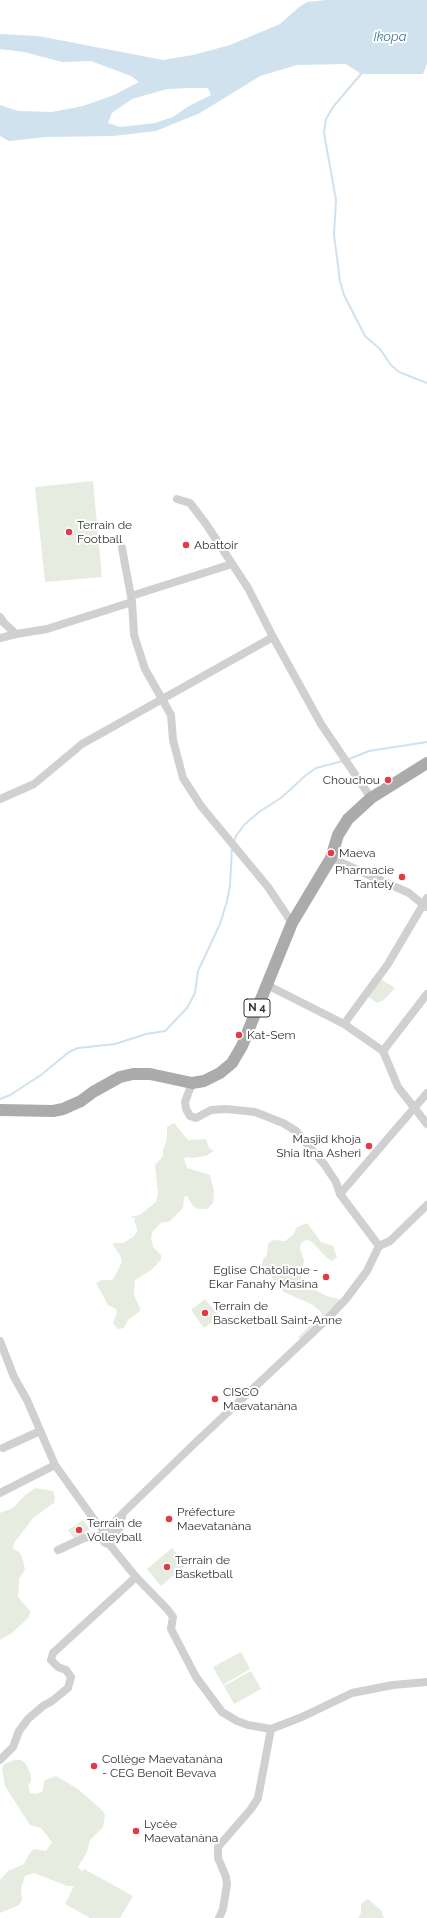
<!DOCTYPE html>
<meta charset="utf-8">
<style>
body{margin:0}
canvas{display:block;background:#fff}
</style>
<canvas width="427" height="1918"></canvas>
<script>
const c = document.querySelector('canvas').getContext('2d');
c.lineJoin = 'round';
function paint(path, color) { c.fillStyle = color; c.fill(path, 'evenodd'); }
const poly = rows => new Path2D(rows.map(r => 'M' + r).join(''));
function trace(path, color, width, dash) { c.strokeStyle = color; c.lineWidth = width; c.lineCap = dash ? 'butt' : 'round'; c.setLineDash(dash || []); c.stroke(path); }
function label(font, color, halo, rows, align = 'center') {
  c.font = font + ' Raleway,sans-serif'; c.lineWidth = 4; c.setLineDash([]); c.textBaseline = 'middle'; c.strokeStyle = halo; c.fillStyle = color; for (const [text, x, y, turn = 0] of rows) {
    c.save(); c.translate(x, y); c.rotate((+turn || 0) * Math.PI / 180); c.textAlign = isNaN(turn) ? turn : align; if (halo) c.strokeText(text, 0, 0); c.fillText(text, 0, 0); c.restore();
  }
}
paint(poly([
 [93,481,102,577,45,582,35,487],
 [379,978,395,988,384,1000,377,1003,366,995],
 [174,1123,188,1140,206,1139,209,1148,214,1151,206,1156,192,1158,186,1157,184,1159,187,1168,210,1175,214,1191,213,1203,207,1209,198,1209,193,1206,187,1196,184,1197,183,1208,170,1221,161,1223,153,1231,151,1237,153,1247,161,1255,161,1260,151,1270,135,1280,134,1295,140,1308,140,1311,128,1320,124,1328,118,1329,113,1323,117,1312,116,1309,108,1305,96,1283,101,1280,112,1280,114,1278,122,1262,120,1255,113,1245,114,1243,123,1243,133,1237,137,1232,137,1228,134,1220,136,1218,130,1217,140,1215,156,1202,158,1193,155,1165,163,1156,163,1150,167,1139,167,1127],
 [307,1223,321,1242,333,1246,337,1257,332,1261,327,1258,311,1241,306,1240,301,1243,300,1249,304,1260,301,1278,311,1288,327,1296,339,1299,343,1303,303,1342,298,1337,322,1315,321,1312,313,1305,284,1292,262,1265,263,1259,267,1255,268,1244,273,1240,285,1241,294,1234,296,1228],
 [205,1299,219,1316,204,1328,191,1310],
 [35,1488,53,1491,55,1497,54,1503,34,1517,14,1543,13,1549,19,1552,22,1557,25,1569,19,1579,18,1597,30,1611,29,1617,12,1633,0,1640,0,1513,13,1508,25,1495],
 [83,1520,90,1529,75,1540,68,1530],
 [172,1548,186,1565,161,1586,147,1569],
 [241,1652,250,1669,223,1685,213,1667],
 [251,1671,261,1689,234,1704,224,1686],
 [15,1760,21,1760,26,1764,31,1775,31,1781,28,1786,30,1793,36,1794,42,1792,45,1780,56,1776,78,1789,102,1810,105,1815,103,1827,90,1840,87,1852,78,1867,82,1872,84,1869,133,1896,120,1918,90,1918,65,1904,74,1886,67,1886,34,1873,25,1876,21,1888,22,1900,19,1905,0,1913,0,1880,8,1871,24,1864,29,1854,34,1849,46,1851,52,1842,41,1828,30,1825,5,1786,2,1770,4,1764],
 [368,1899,381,1910,384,1918,358,1918,361,1913,361,1904]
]), '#e6ecdf');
paint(poly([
 [326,0,427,0,427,64,423,74,361,74,346,64,297,65,260,76,200,113,156,131,113,136,47,137,9,141,0,136,0,105,18,111,52,112,83,106,114,95,139,82,131,76,91,61,62,62,24,52,0,49,0,34,38,36,163,60,193,55,230,45,280,24,298,8,307,2],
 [189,88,208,88,211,95,189,106,173,117,155,123,120,127,108,123,112,113,132,99,167,89]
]), '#cfe2ee');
trace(poly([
 [361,74,333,107,326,119,324,133,336,200,334,235,340,281,344,295,365,336,380,349,391,365,399,372,427,383],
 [347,760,369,751,427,742],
 [234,841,236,836,244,825,259,812,281,798,306,775,316,768,343,761],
 [0,1099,10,1095,41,1075,69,1052,78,1048,115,1044,146,1034,165,1031,187,1008,195,993,198,971,220,924,227,901,230,886,232,847]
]), '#cfe2ee', 2);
trace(poly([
 [177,499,190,503,206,524,248,588,273,637],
 [122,548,132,602,134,635,145,669,171,715,173,740,183,778,201,806,268,887,292,923],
 [131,596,232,564],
 [0,617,4,623,16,634,47,629,132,602],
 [0,638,16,634],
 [0,799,34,784,82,744,273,637,321,724,371,798],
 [331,858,409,893,426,907],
 [267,985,344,1024,383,1051],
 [427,994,383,1051,398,1087,427,1124],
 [344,1024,388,964,427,898],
 [192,1083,185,1102,186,1109,190,1116,196,1118,211,1110,226,1109,255,1112,283,1123,296,1131,324,1164,336,1182,340,1194],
 [379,1246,340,1194,427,1093],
 [0,1341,14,1377,27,1400,55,1465,98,1525,106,1531],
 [3,1448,40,1431],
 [0,1493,55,1465],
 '102 1537a7 7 0 1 1 14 0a7 7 0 1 1-14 0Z',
 [107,1530,123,1513,194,1444,326,1320,346,1299,367,1271,379,1246,390,1241,427,1205],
 [117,1537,123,1513],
 [109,1544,136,1577,168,1610,173,1617,171,1629,196,1677,222,1712,237,1721,248,1725,271,1729,302,1717,352,1693,393,1685,427,1682],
 [58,1550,84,1538,102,1535],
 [0,1760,13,1747,19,1731,28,1719,43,1706,52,1701,68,1688,71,1677,66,1670,58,1667,51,1660,53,1653,136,1577],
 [219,1918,223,1909,227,1884,226,1877,218,1858,218,1847,251,1809,258,1798,271,1729]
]), '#d0d0d0', 8);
trace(poly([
 [0,1110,53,1111,63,1109,81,1101,93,1092,120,1077,133,1074,150,1074,192,1083,204,1081,220,1073,232,1063,242,1046,292,923,331,858,338,835,348,819,371,798,427,763]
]), '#ababab', 12);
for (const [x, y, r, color] of [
 [69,532,4,"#e63946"],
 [186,545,4,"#e63946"],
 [388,780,4,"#e63946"],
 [331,853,4,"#e63946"],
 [402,877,4,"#e63946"],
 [239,1035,4,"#e63946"],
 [369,1146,4,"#e63946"],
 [326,1277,4,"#e63946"],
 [205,1313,4,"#e63946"],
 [215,1399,4,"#e63946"],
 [169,1519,4,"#e63946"],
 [79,1530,4,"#e63946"],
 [167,1567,4,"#e63946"],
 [94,1766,4,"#e63946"],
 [136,1831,4,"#e63946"]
]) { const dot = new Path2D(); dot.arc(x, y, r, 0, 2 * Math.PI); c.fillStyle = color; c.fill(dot); trace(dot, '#fff', 1.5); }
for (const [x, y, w] of [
 [257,1008,26]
]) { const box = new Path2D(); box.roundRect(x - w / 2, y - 9, w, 18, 3); c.fillStyle = '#fff'; c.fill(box); trace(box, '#333', 1); }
label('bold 11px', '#333', null, [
 ["N 4",257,1008]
]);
label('12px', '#333', '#fff', [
 ["Terrain de",77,525],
 ["Football",77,539],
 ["Abattoir",194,545],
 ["Chouchou",380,780,"right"],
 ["Maeva",339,853],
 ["Pharmacie",394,870,"right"],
 ["Tantely",394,884,"right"],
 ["Kat-Sem",247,1035],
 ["Masjid khoja",361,1139,"right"],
 ["Shia Itna Asheri",361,1153,"right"],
 ["Eglise Chatolique -",318,1270,"right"],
 ["Ekar Fanahy Masina",318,1284,"right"],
 ["Terrain de",213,1306],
 ["Bascketball Saint-Anne",213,1320],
 ["CISCO",223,1392],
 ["Maevatanàna",223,1406],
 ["Préfecture",177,1512],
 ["Maevatanàna",177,1526],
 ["Terrain de",87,1523],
 ["Volleyball",87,1537],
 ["Terrain de",175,1560],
 ["Basketball",175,1574],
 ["Collège Maevatanàna",102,1759],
 ["- CEG Benoît Bevava",102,1773],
 ["Lycée",144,1824],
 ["Maevatanàna",144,1838]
], 'left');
label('italic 13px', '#3f7597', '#fff', [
 ["Ikopa",390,37]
]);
</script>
